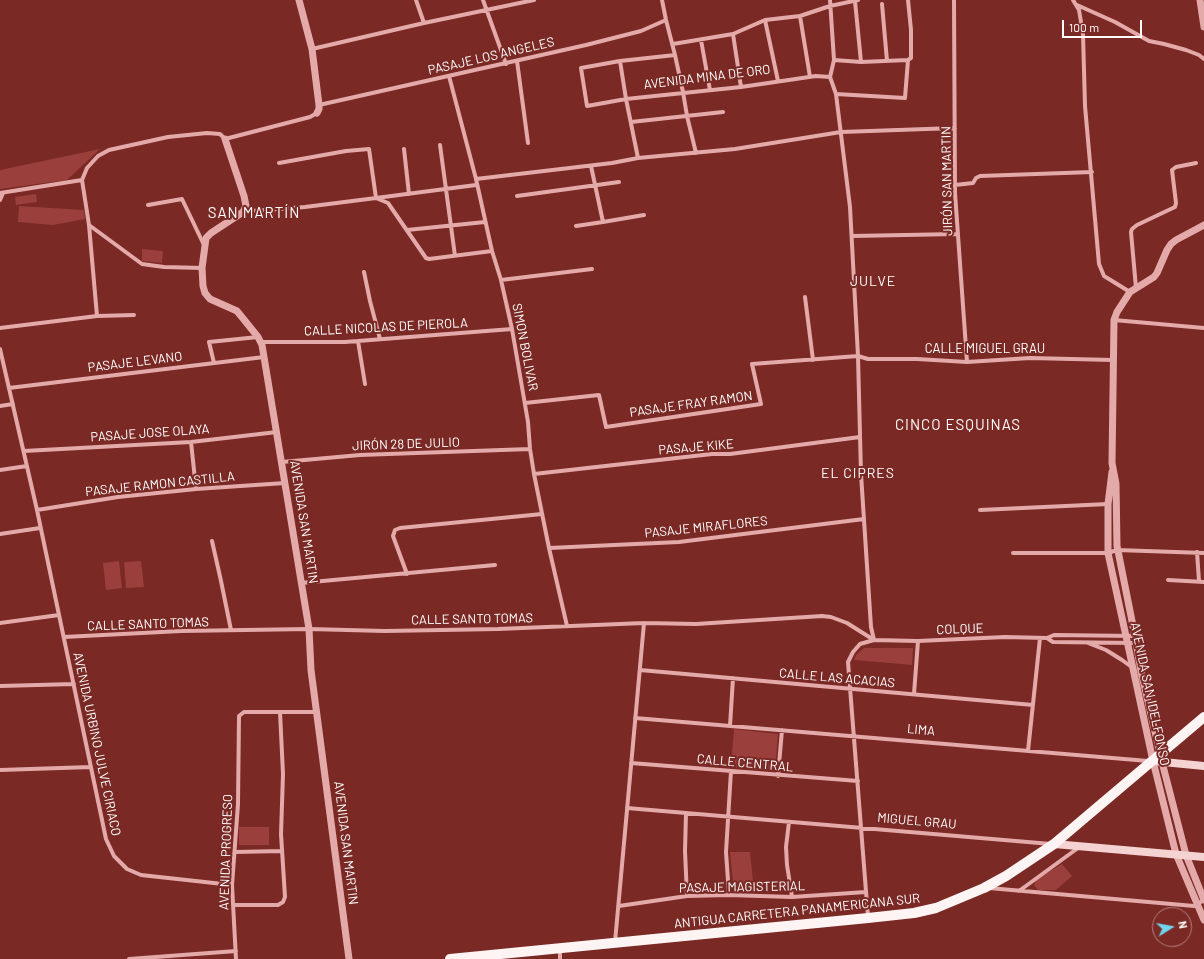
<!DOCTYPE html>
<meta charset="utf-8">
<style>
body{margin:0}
#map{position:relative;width:1204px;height:959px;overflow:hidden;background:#7a2925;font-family:Barlow,sans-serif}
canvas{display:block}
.north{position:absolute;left:1152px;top:907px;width:40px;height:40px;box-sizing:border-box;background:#7a2925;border:1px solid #af7f7c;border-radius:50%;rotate:79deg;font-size:11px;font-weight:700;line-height:16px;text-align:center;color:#fff}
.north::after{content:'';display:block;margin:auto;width:14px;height:18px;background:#6ed5ed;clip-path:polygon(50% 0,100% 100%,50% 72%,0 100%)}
.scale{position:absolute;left:1062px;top:20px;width:80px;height:18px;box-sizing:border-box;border:2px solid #fff;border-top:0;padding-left:5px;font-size:12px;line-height:14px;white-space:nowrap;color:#fff;-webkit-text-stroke:3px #7a2925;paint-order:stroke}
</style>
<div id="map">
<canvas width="1204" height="959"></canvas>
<div class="north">N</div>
<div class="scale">100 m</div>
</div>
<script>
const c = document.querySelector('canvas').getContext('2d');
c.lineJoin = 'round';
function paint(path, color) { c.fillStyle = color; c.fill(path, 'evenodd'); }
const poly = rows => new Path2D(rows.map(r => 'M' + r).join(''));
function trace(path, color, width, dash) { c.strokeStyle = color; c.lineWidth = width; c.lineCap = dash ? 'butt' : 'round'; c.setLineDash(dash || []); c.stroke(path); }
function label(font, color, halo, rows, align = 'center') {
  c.font = font + ' Barlow,sans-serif'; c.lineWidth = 4; c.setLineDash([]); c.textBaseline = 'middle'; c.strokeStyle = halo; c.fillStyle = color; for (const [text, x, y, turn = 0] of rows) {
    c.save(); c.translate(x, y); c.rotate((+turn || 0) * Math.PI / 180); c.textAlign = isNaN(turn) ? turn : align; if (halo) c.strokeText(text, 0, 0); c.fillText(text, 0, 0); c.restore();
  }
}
paint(poly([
 [100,149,67,180,0,189,0,170],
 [36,194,37,202,16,205,15,197],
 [19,206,84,210,85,219,53,225,18,222],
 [142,249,163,251,162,263,142,261],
 [119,561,122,588,106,590,103,563],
 [141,561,144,587,126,588,124,562],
 [864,648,913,648,912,665,854,660,856,655],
 [734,729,778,734,775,771,731,767],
 [239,827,269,827,269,845,239,845],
 [730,852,750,852,754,891,734,891],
 [1062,864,1072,876,1056,890,1038,890,1034,885,1037,879]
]), '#9a3f3c');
trace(poly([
 [416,0,424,23],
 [483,0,506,64],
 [662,0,666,20,675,55,683,92,687,116,696,153],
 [830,0,834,60,830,77],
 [954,0,955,193,967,362],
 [1073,0,1079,10,1083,34,1085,106,1099,264,1104,276,1130,292],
 [855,1,861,62],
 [882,4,887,61],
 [1077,5,1115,22,1149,41,1164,44,1186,50,1199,55,1204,59],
 [800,16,810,77],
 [765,20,778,81],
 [733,34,741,87],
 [701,40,710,90],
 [673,44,733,34,765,20,800,16,830,6,858,0],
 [312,49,424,23,534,0],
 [675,55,620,61,581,68,587,106,626,99,741,87,816,76,830,77],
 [834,60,861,62,908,60],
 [517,61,528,143],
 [620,61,626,99,638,158],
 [449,76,476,179,492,251,501,280,512,329,528,422,530,449,534,474,549,548,567,626],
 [830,77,836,94,850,207,858,356,861,474,871,627,874,640],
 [836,94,905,98,908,60,911,58,911,30,908,0],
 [319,105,586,45,641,31,666,20],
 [631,122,723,112],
 [440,145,455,256],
 [404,149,409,194],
 [279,163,346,151,369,149,376,198,476,185],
 [591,166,603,222,644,215],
 [476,179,612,163,638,158,735,149,841,132,955,128],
 [955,185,973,183,976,178,980,176,1092,172],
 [0,193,82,180],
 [517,196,619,182],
 [0,200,3,193],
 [148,205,182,199,204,245],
 [244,209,252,211,305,207,376,198,388,203,426,258,429,259,492,251],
 [89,225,142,264,164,267,202,268],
 [576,226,603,222],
 [407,230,485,222],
 [852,236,957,234],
 [364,272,370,301,380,339],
 [501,280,592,269],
 [1136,288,1131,232,1132,229,1137,225,1175,207,1176,203,1172,170,1176,167,1196,163],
 [805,297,813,360],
 [97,316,89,225,82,180,87,168,98,156,109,150,168,137,207,133,220,134,225,139,310,117,317,113],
 [1114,320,1204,328],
 [0,328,97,316,134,315],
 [358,341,365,384],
 [261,342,345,342,512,329],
 [0,349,37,510,106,839,114,856,127,869,141,875,232,885],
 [214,363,209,342,258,337],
 [9,388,264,357],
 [525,403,599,395,606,427,761,404,752,364,858,356,868,359,917,359,967,362,1030,358,1113,360],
 [0,406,13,404],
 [191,442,196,489],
 [24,451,191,442,277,432],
 [282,462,360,455,530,449],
 [0,470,27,466],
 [534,474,712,454,730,454,860,437],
 [37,510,118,497,196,489,285,483],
 [980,510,1108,504],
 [0,534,40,528],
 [212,541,221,581,231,630],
 [549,548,679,542,864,519],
 [1197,552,1199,581],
 [1013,553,1108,553,1117,550,1204,553],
 [407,574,393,536,395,530,400,528,542,514],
 [1168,580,1204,582],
 [301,583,495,565],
 [0,623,59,615],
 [64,637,181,631,309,629,385,631,498,629,644,623,696,624,822,616,831,617,847,623,874,640],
 [1047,638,1053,642,1136,643],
 [1088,643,1106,650,1122,660,1133,668],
 [640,670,1033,705],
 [0,686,74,684],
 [914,694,918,641],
 [635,718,1148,761],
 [730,726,733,678],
 [1028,751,1040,638],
 [631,763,858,781],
 [0,770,91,767],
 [778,776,782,730],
 [627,808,1051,844],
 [686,813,685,851,687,896],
 [789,822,786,847,787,865,792,897],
 [235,852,282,851],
 [989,888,1194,906,1204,900],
 [1019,891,1078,848],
 [729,895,726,852,731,771],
 [233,905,278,905,283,902,285,897,281,834,283,774,280,712],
 [619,906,687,896,729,895,792,897,866,892],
 [868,917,848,662,853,652,860,644,874,640,918,641,1005,637,1047,638,1054,635,1135,636],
 [615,942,644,623],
 [129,959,236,951],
 [236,959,232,885,238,804,239,716,244,712,317,712],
 [560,959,560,949]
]), '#e4aaa9', 4);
trace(poly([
 [299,0,312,49,319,105,319,109,317,113],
 [1200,0,1204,27],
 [225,139,244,196,246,206,243,212,211,233,206,238,202,268,203,286,205,293,210,299,237,311,258,337,262,345,264,357,309,629,311,670,349,959],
 [1204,225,1176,240,1171,244,1167,250,1157,273,1154,277,1130,292,1117,312,1114,320,1112,463,1116,484,1117,546,1135,636,1141,671,1162,762,1186,855,1204,900],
 [1112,472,1108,504,1108,553,1153,761,1176,854,1204,920]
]), '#e4aaa9', 7);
trace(poly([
 [1153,761,1204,766],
 [1054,844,1204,857]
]), '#f4d3d2', 8);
trace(poly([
 [450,959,868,918,914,913,936,908,984,888,1006,876,1054,844,1204,717]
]), '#fef4f4', 10);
label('13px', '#fff', '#7a2925', [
 ["PASAJE LOS ANGELES",491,56,-13],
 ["AVENIDA MINA DE ORO",707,77,-7],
 ["JIRÓN SAN MARTIN",947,181,-91],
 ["CALLE NICOLAS DE PIEROLA",386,327,-3],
 ["SIMON BOLIVAR",525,347,79],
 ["CALLE MIGUEL GRAU",985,349],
 ["PASAJE LEVANO",135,362,-7],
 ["PASAJE FRAY RAMON",691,404,-8],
 ["PASAJE JOSE OLAYA",150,433,-4],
 ["JIRÓN 28 DE JULIO",406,444,-2],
 ["PASAJE KIKE",696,447,-5],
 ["PASAJE RAMON CASTILLA",160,484,-6],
 ["AVENIDA SAN MARTIN",304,522,81],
 ["PASAJE MIRAFLORES",706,527,-6],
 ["CALLE SANTO TOMAS",472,619,-1],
 ["CALLE SANTO TOMAS",148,624,-2],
 ["COLQUE",960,629,-2],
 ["CALLE LAS ACACIAS",837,678,5],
 ["AVENIDA SAN IDELFONSO",1150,694,78],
 ["LIMA",921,730,5],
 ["AVENIDA URBINO JULVE CIRIACO",97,744,78],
 ["CALLE CENTRAL",745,763,5],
 ["MIGUEL GRAU",917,821,5],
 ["AVENIDA SAN MARTIN",346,843,83],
 ["AVENIDA PROGRESO",226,852,-88],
 ["PASAJE MAGISTERIAL",742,887,-1],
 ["ANTIGUA CARRETERA PANAMERICANA SUR",797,911,-6]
]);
c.letterSpacing = '1px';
label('14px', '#fff', '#7a2925', [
 ["JULVE",873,281],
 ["EL CIPRES",858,473]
]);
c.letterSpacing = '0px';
c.letterSpacing = '1px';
label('15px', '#fff', '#7a2925', [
 ["SAN MARTÍN",254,213],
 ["CINCO ESQUINAS",958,425]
]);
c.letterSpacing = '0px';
</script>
